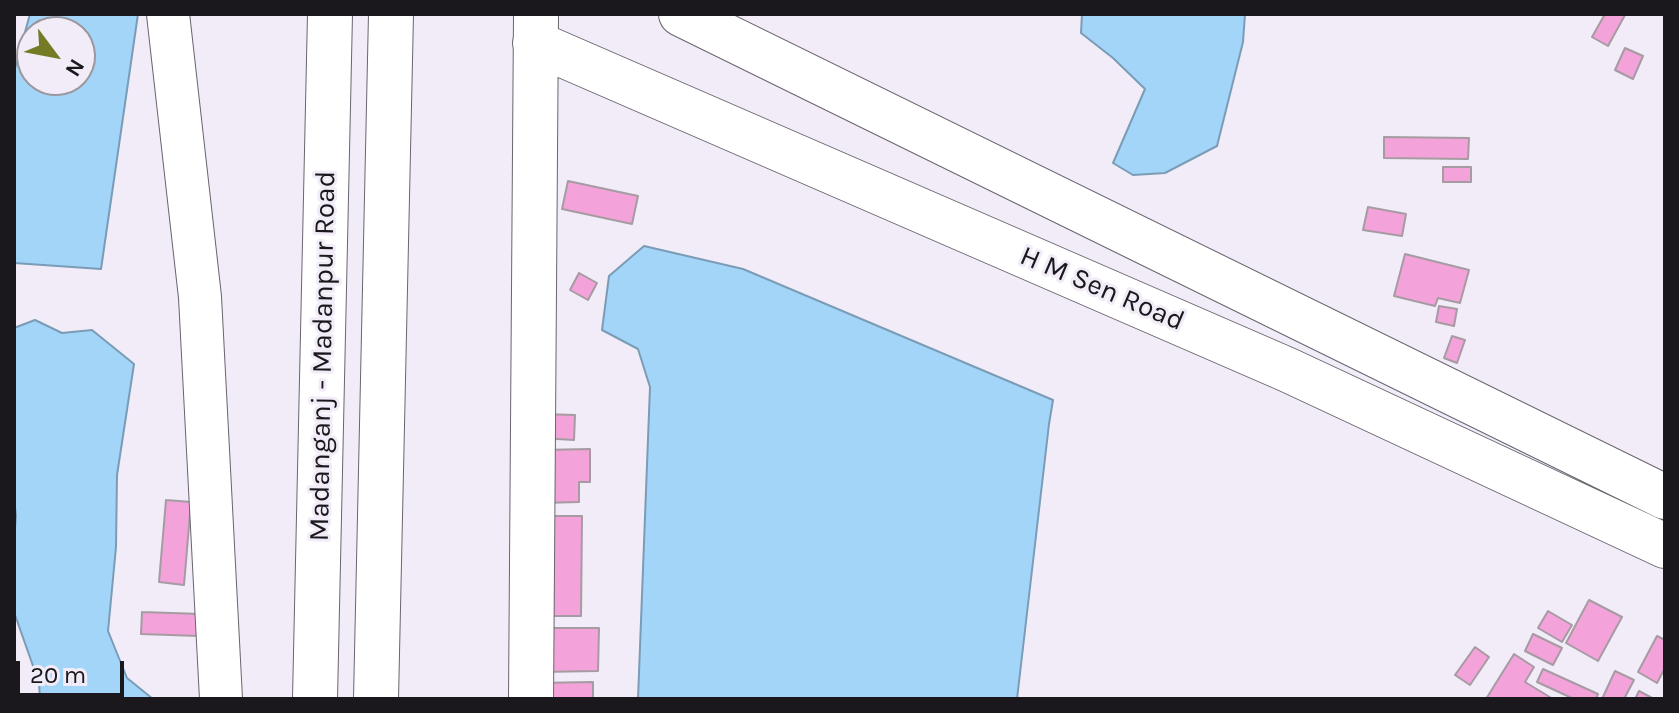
<!DOCTYPE html>
<style>
body{margin:0}
#map{position:relative;width:1679px;height:713px;overflow:hidden;background:#f1ecf7;font-family:Karla,sans-serif}
canvas{display:block}
.frame{position:absolute;inset:0;border:16px solid #1a181c;pointer-events:none}
.north{position:absolute;left:16px;top:16px;width:80px;height:80px;box-sizing:border-box;background:#f1ecf7;border:2px solid #9b979f;border-radius:50%;rotate:122deg;font-size:22px;font-weight:700;line-height:32px;text-align:center;color:#1a181c}
.north::after{content:'';display:block;margin:auto;width:28px;height:36px;background:#757b24;clip-path:polygon(50% 0,100% 100%,50% 72%,0 100%)}
.scale{position:absolute;left:16px;top:661px;width:108px;height:36px;box-sizing:border-box;border:4px solid #1a181c;border-top:0;padding-left:10px;font-size:24px;line-height:28px;white-space:nowrap;color:#1a181c;-webkit-text-stroke:6px #f1ecf7;paint-order:stroke}
</style>
<div id="map">
<canvas width="1679" height="713"></canvas>
<div class="frame"></div>
<div class="north">N</div>
<div class="scale">20 m</div>
</div>
<script>
const c = document.querySelector('canvas').getContext('2d');
c.lineJoin = 'round';
function paint(path, color) { c.fillStyle = color; c.fill(path, 'evenodd'); }
const poly = rows => new Path2D(rows.map(r => 'M' + r).join(''));
function trace(path, color, width, dash) { c.strokeStyle = color; c.lineWidth = width; c.lineCap = dash ? 'butt' : 'round'; c.setLineDash(dash || []); c.stroke(path); }
function label(font, color, halo, rows, align = 'center') {
  c.font = font + ' Karla,sans-serif'; c.lineWidth = 6; c.setLineDash([]); c.textBaseline = 'middle'; c.strokeStyle = halo; c.fillStyle = color; for (const [text, x, y, turn = 0] of rows) {
    c.save(); c.translate(x, y); c.rotate((+turn || 0) * Math.PI / 180); c.textAlign = isNaN(turn) ? turn : align; if (halo) c.strokeText(text, 0, 0); c.fillText(text, 0, 0); c.restore();
  }
}
const water = poly([
 [30,14,138,14,101,269,14,263,14,72,30,14],
 [32,32,80,32,80,80,32,80,32,32],
 [1082,14,1245,14,1243,42,1217,146,1165,173,1133,175,1113,163,1145,89,1113,58,1081,33,1082,14],
 [644,246,743,269,1053,400,1049,424,1017,699,638,699,650,387,638,349,602,330,609,276,644,246],
 [35,320,62,333,92,330,134,364,117,475,116,547,108,631,127,678,153,699,40,699,39,683,14,612,14,542,16,515,14,499,14,328,35,320]
]);
paint(water, '#a3d5f8');
trace(water, '#7a9cb6', 2);
const building = poly([
 [1605,14,1625,15,1608,46,1592,37,1605,14],
 [1625,48,1643,56,1633,79,1615,70,1625,48],
 [1384,137,1469,138,1468,159,1384,158,1384,137],
 [1443,167,1471,167,1471,182,1443,182,1443,167],
 [568,181,638,196,632,224,562,209,568,181],
 [1368,207,1406,214,1402,236,1363,230,1368,207],
 [1405,254,1469,270,1460,303,1438,298,1435,306,1394,296,1405,254],
 [579,273,597,283,588,300,570,290,579,273],
 [1439,306,1457,309,1454,326,1436,322,1439,306],
 [1452,336,1465,340,1457,363,1444,358,1452,336],
 [541,414,575,415,574,440,540,438,541,414],
 [590,449,590,482,579,482,579,502,541,503,540,450,590,449],
 [166,500,191,502,184,585,159,582,166,500],
 [538,516,582,516,581,616,538,616,538,516],
 [1589,600,1622,617,1598,661,1566,643,1589,600],
 [1548,611,1572,625,1562,642,1538,628,1548,611],
 [142,612,200,614,199,636,141,634,142,612],
 [539,628,599,628,598,671,539,672,539,628],
 [1533,634,1562,648,1553,665,1525,651,1533,634],
 [1657,636,1665,640,1665,668,1657,683,1638,672,1657,636],
 [1475,647,1489,657,1470,685,1455,675,1475,647],
 [1514,654,1534,667,1525,682,1553,699,1486,699,1514,654],
 [1543,669,1598,694,1596,699,1574,699,1537,682,1543,669],
 [1615,671,1634,680,1624,699,1602,699,1615,671],
 [593,682,593,699,536,699,536,683,593,682],
 [1639,691,1654,699,1635,699,1639,691]
]);
paint(building, '#f4a3da');
trace(building, '#a69ba2', 2);
const minor = poly([
 [168,14,200,297,221,699]
]);
const major = poly([
 [681,14,1665,497],
 [535,43,1288,370,1665,546],
 [315,699,330,14],
 [376,699,391,14],
 [531,699,536,16]
]);
trace(minor, '#6a656f', 44);
trace(major, '#6a656f', 46);
trace(minor, '#fff', 42);
trace(major, '#fff', 44);
label('28px', '#1a181c', '#f1ecf7', [
 ["H M Sen Road",1102,289,23],
 ["Madanganj - Madanpur Road",323,356,-89]
]);
</script>
